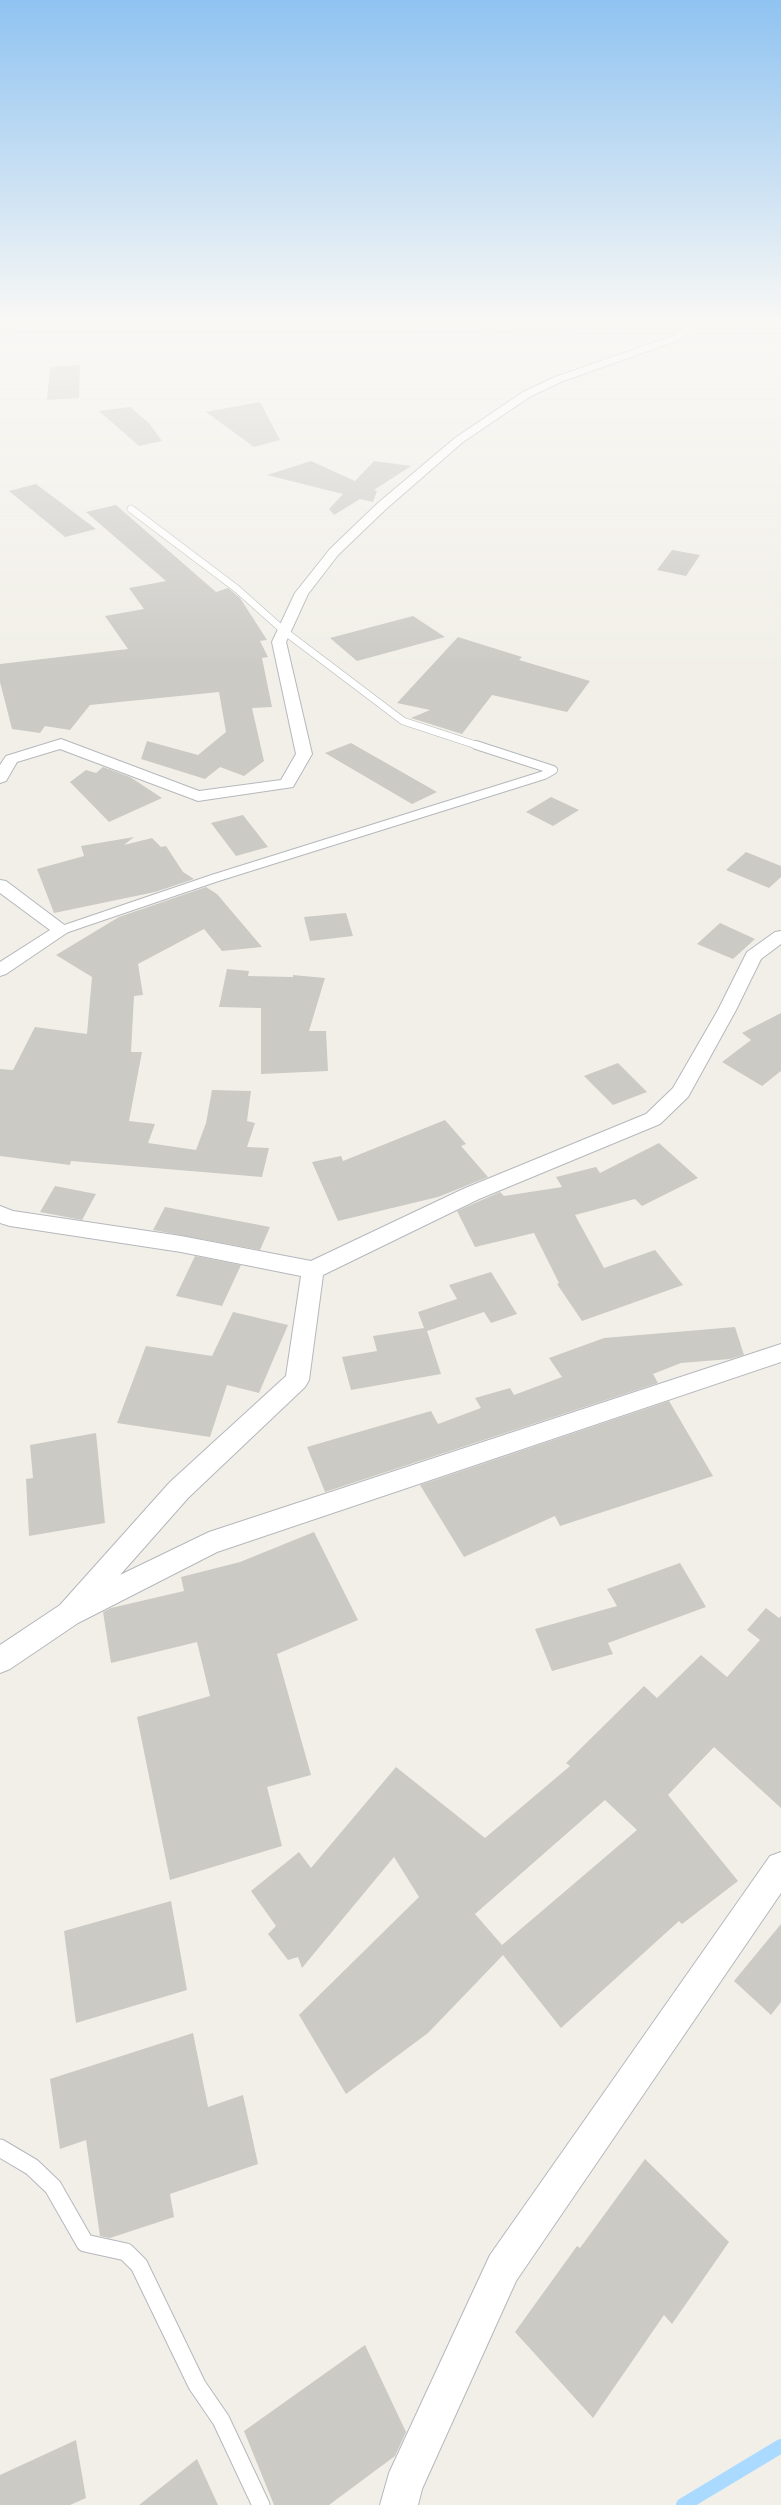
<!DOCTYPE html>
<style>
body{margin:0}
canvas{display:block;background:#f1efe8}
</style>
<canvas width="781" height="2505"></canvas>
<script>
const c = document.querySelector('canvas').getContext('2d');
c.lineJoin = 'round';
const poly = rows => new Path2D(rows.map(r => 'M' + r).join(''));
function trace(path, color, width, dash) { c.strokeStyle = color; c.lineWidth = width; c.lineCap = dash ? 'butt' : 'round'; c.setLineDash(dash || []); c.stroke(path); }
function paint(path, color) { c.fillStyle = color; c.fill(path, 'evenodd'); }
trace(poly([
 [683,2505,781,2446]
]), '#aadaff', 14);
paint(poly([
 [80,365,79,398,47,400,50,367],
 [260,402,280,440,254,447,206,412],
 [130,407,149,423,162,441,139,446,99,411],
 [311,461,355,481,374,461,411,466,374,490,377,491,373,502,360,499,334,515,329,509,343,494,267,475],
 [36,484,96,529,65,537,9,491],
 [116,505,216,592,228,588,240,598,267,640,260,641,268,657,262,658,272,707,252,708,264,761,244,776,220,767,205,779,141,759,147,741,198,755,226,732,219,692,90,705,70,730,45,726,40,733,12,729,0,682,0,664,128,649,105,616,144,609,129,588,166,581,86,512],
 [672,550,700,555,686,576,657,570],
 [413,616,445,637,357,661,330,638],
 [458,637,522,657,519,660,590,681,567,712,492,695,462,734,411,718,430,710,397,703],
 [351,743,437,792,412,804,325,753],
 [103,767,130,777,162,798,109,822,70,782,86,770,96,773],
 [551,797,579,810,553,826,526,812],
 [243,815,268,847,236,856,211,823],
 [134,837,124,845,152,838,161,847,166,846,183,872,194,879,155,892,54,913,37,869,84,856,81,846],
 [746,852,781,866,781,877,769,888,726,870],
 [206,887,217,894,262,947,222,951,204,929,138,964,143,995,134,996,131,1052,142,1052,129,1121,155,1124,148,1143,196,1150,206,1123,212,1090,251,1091,247,1121,255,1123,247,1147,269,1148,262,1177,71,1161,70,1165,0,1156,0,1069,13,1070,35,1027,87,1034,92,977,56,955,119,917],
 [346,913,353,936,310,941,304,917],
 [720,923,755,939,733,959,697,944],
 [227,969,249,971,248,976,293,977,293,975,325,978,309,1031,326,1031,328,1071,261,1074,261,1008,219,1007],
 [781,1013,781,1071,762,1086,722,1062,751,1040,742,1033],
 [618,1063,647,1092,613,1105,584,1076],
 [445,1120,466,1144,461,1146,488,1177,438,1197,338,1221,312,1162,341,1156,343,1161],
 [659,1143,698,1178,642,1206,635,1199,575,1215,604,1268,655,1250,683,1285,582,1321,557,1284,559,1283,534,1233,475,1247,457,1211,500,1192,504,1196,562,1187,556,1177,596,1167,600,1173],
 [55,1186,96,1194,82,1220,40,1212],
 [165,1207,270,1227,260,1250,153,1230],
 [195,1256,241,1265,222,1306,176,1296],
 [491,1272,517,1314,491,1323,484,1312,427,1331,441,1374,351,1390,342,1357,377,1351,373,1336,424,1328,418,1312,457,1299,449,1285],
 [233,1312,288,1325,259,1393,227,1385,210,1437,117,1423,146,1346,212,1356],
 [735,1327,744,1355,730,1359,681,1363,653,1374,658,1383,325,1492,307,1447,431,1411,438,1424,481,1408,475,1398,510,1388,514,1395,562,1377,549,1358,604,1338],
 [669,1401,713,1476,560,1526,555,1516,464,1557,420,1485],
 [96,1433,105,1523,29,1536,26,1479,33,1478,30,1445],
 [314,1532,358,1620,277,1654,311,1775,267,1787,282,1846,170,1880,137,1717,210,1696,197,1642,111,1663,103,1612,111,1608,184,1591,181,1577,240,1562],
 [680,1563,706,1607,608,1643,613,1654,552,1671,535,1629,617,1606,607,1589],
 [766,1608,779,1618,781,1616,781,1808,714,1747,668,1795,738,1881,682,1924,679,1921,561,2028,503,1955,428,2033,346,2094,299,2015,419,1897,394,1857,302,1968,298,1957,288,1960,268,1934,276,1926,251,1891,299,1852,311,1868,396,1767,485,1838,570,1766,566,1763,644,1686,657,1698,701,1655,727,1677,760,1640,747,1630],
 [605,1800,637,1830,502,1945,475,1914],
 [171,1901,187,1990,76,2023,64,1931],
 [781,1924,781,2002,771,2015,734,1981],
 [193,2033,208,2107,243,2095,258,2164,170,2194,174,2217,110,2238,100,2236,86,2140,60,2149,50,2079],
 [645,2159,729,2242,672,2324,664,2315,593,2418,515,2332,577,2246,580,2248],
 [365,2345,406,2432,395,2456,329,2505,274,2505,244,2431],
 [76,2440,86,2498,70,2505,0,2505,0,2475],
 [197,2459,218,2505,139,2505]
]), '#cccac5');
const laneFar3 = poly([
 [52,327,101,318]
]);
const laneFar2 = poly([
 [131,509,237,589,284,631,403,721,479,746]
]);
const laneFar1 = poly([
 [62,930,215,878,544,775,553,770,476,745]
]);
const lane = poly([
 [0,2148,32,2167,53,2187,85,2243,126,2252,139,2265,197,2385,221,2420,261,2505]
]);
const street = poly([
 [688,324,696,326,679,340,563,381,531,396,463,442,386,509,338,555,308,594,286,642,312,754,293,787,198,801,60,749,17,762,6,781,0,783,0,765,6,756,61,739,199,791,281,780,296,754,272,642,295,593,330,549,378,503,455,438,523,392,555,377,673,336,688,324],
 [0,880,6,881,71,930,6,974,0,976,0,962,50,930,0,893,0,880],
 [781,931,781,944,761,959,736,1010,688,1097,660,1124,479,1199,323,1275,309,1380,305,1387,188,1498,120,1575,209,1532,781,1344,781,1362,217,1552,78,1623,10,1669,0,1673,0,1645,60,1605,170,1482,286,1376,301,1276,181,1252,10,1226,0,1223,0,1206,13,1211,181,1236,311,1261,463,1189,646,1114,673,1088,718,1010,747,952,775,932,781,931],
 [781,1852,781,1893,516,2281,422,2489,418,2505,380,2505,389,2473,490,2255,770,1856,781,1852]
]);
const secondary = poly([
 [781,322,781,328,112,331,0,329,0,323,112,325,781,322]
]);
trace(laneFar3, '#b5b8bc', 6);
trace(laneFar2, '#b5b8bc', 8);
trace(laneFar1, '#b5b8bc', 10);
trace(lane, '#b5b8bc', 19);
trace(street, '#b5b8bc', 2);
trace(secondary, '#b6babf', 2);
trace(laneFar3, '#fff', 5.5);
trace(laneFar2, '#fff', 7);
trace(laneFar1, '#fff', 8);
trace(lane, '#fff', 17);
paint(street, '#fff');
paint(secondary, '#fff');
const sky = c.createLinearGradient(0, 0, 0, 669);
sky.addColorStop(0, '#8fc3f1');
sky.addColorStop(0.48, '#f9f8f5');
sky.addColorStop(1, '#f9f8f500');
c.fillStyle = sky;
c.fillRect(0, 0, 781, 669);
</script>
